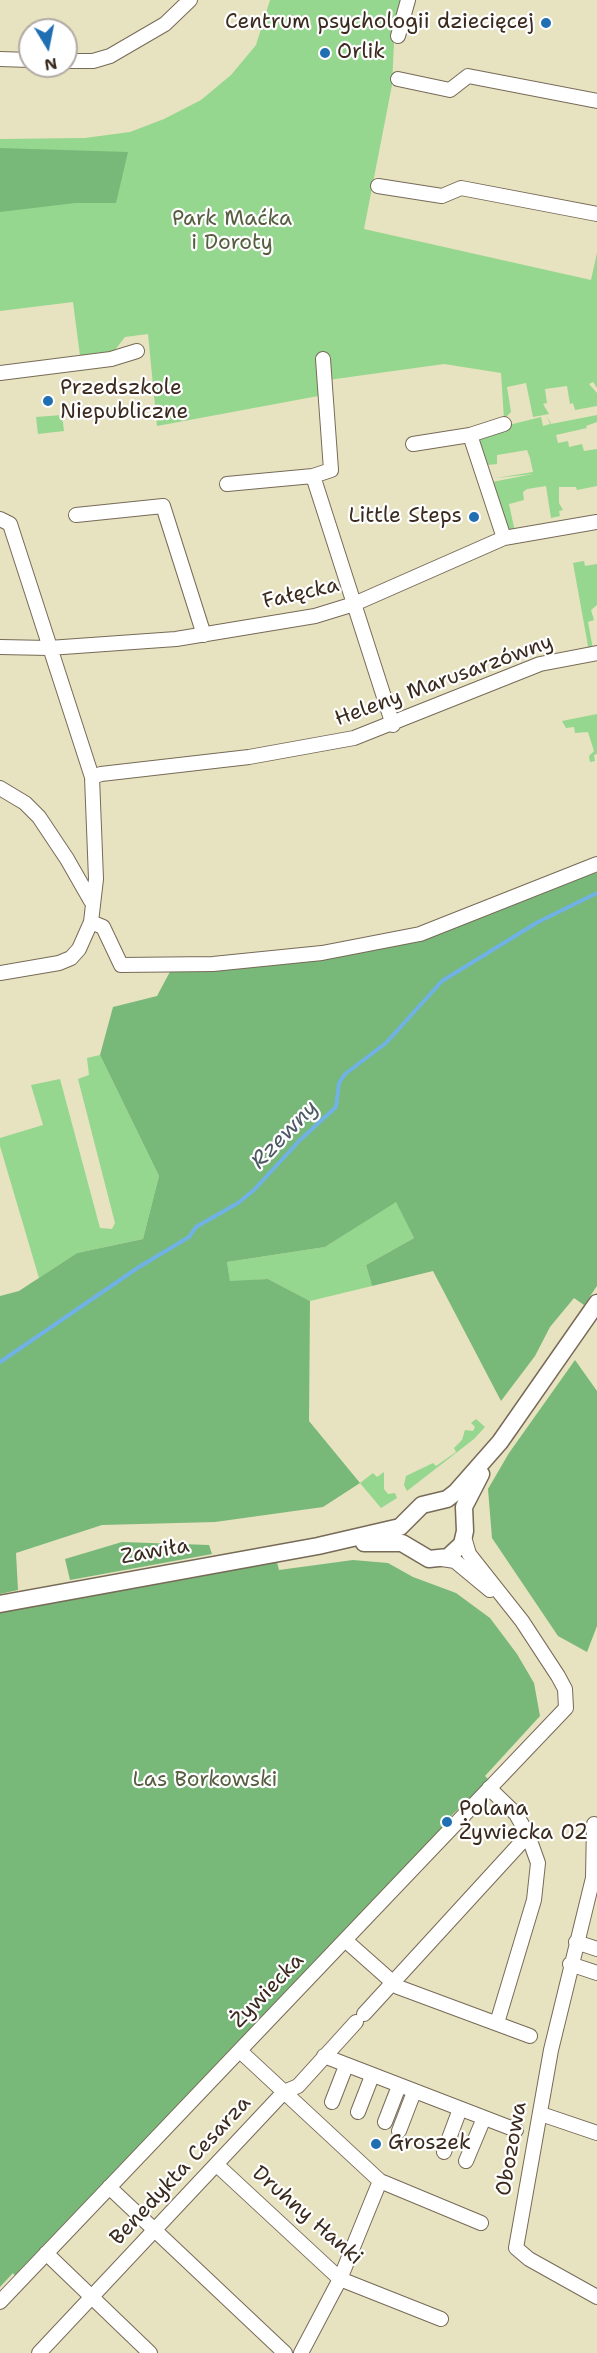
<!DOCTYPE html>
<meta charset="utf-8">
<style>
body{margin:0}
#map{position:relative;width:597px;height:2353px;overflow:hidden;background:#e7e2c0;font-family:"Shantell Sans",sans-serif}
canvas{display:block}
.north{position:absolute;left:18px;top:18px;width:60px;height:60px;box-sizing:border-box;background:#fff;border:2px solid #b1aaa5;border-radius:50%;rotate:170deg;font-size:16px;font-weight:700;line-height:24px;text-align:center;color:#3b2a1e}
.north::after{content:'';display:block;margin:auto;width:21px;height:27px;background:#1f6fb2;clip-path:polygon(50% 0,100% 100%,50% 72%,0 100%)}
</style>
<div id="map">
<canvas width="597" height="2353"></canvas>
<div class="north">N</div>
</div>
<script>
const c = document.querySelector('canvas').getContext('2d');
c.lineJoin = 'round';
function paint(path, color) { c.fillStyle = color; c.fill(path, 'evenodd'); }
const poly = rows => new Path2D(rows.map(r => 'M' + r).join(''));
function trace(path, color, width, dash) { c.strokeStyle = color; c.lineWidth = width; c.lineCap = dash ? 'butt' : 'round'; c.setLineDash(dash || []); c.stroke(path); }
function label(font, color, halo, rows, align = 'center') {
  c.font = font + ' "Shantell Sans",sans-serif'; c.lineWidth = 4.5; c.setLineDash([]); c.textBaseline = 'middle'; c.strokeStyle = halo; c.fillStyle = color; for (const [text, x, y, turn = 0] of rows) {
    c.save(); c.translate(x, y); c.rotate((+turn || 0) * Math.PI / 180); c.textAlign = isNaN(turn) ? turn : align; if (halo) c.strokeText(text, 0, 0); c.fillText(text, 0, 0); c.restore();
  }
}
paint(poly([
 [270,0,405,0,394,43,392,85,364,229,591,280,597,253,597,388,593,382,589,384,597,393,597,406,575,410,573,403,570,404,567,386,545,389,547,403,543,404,549,414,533,417,526,383,507,387,511,412,504,419,501,373,444,364,328,380,329,394,157,426,148,334,125,337,111,355,80,356,73,302,0,311,0,139,85,138,130,132,164,119,201,100,231,75,256,45],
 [62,415,64,431,38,434,36,417],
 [597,415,597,422,586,426,587,428,556,435,558,443,568,441,569,447,582,444,584,451,597,449,597,486,577,490,576,487,559,487,559,503,563,510,559,511,560,516,551,518,546,486,527,489,523,492,524,500,509,504,515,532,508,531,492,482,533,474,496,478,533,472,530,458,527,450,497,455,497,464,487,465,477,439,505,426,541,417,543,426,550,424,547,416,551,424],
 [584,561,585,566,597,564,597,605,591,610,594,620,588,622,593,649,585,650,588,646,573,563],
 [597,714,597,754,594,755,595,761,590,762,589,756,594,751,588,732,575,733,574,727,566,728,562,721],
 [100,1055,159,1176,143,1239,77,1253,39,1278,0,1146,0,1138,43,1125,31,1085,60,1079,100,1228,112,1229,115,1223,78,1079,89,1075,87,1058],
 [396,1201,414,1238,366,1265,372,1286,310,1301,268,1279,230,1282,227,1262,325,1247],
 [476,1419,485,1427,474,1439,407,1491,404,1485,406,1476,433,1463,436,1466,456,1452,454,1448,462,1440,465,1430,473,1431,475,1427,471,1423],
 [384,1472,384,1489,388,1494,395,1493,397,1498,381,1508,360,1483,373,1473,377,1477]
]), '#95d78e');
paint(poly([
 [0,148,128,152,116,203,75,203,0,212],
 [595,872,597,873,597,1286,584,1305,574,1298,550,1327,535,1356,501,1401,433,1271,372,1286,366,1265,414,1238,396,1202,325,1247,227,1262,230,1281,268,1279,310,1301,309,1421,360,1483,323,1507,215,1522,102,1525,16,1553,18,1590,0,1594,0,1296,19,1291,77,1253,143,1239,159,1176,100,1055,113,1007,157,996,172,968,408,942,467,923],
 [575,1360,597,1391,597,1626,587,1652,558,1636,492,1538,488,1489,509,1453],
 [122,1542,209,1545,212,1554,70,1580,65,1559],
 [276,1558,279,1570,353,1560,388,1563,413,1577,456,1593,490,1618,517,1654,534,1683,540,1716,485,1776,489,1780,453,1814,444,1825,445,1827,16,2277,13,2273,0,2287,0,1612]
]), '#78b879');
trace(poly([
 [0,1362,139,1267,189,1237,196,1227,238,1203,254,1190,300,1140,336,1107,339,1083,345,1074,386,1043,442,981,538,922,597,893]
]), '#70b2e4', 4);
const minor = poly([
 [398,36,408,0],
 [0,59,30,60],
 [66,61,93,61,110,56,165,24,190,0],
 [398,79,450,90,468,76,597,101],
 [378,186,442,196,461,188,597,214],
 [0,373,111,359,137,351],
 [470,435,504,538],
 [413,444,470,435,504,424],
 [313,476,331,470,323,359],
 [227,484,313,476,393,725],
 [76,515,163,506,204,635],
 [0,519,10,524,92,777,96,879,91,922],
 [0,647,49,648,176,639,315,616,354,604,504,538,597,522],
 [92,777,101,774,249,757,354,738,540,664,597,653],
 [0,788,25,803,39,817,67,859,91,901],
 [0,973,59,963,71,958,79,949,91,922,103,927,121,965,213,964,322,953,420,934,597,864],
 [442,1559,455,1561,490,1590],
 [489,1788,516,1814,528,1835,538,1863,534,1900,497,2023],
 [594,1824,593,1878,551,2050,516,2248,529,2259,597,2297],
 [345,1940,398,1987,530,2036],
 [576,1942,597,1949],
 [570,1964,597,1973],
 [364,2014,528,1835],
 [240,2051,380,2181,481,2223],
 [324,2056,516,2130],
 [332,2102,346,2066],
 [358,2112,372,2076],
 [541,2114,597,2133],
 [385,2122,399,2086],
 [399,2131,414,2092],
 [444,2152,460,2109],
 [466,2161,484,2118],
 [217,2165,340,2279,441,2319],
 [109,2187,285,2353],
 [46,2253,150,2353],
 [0,2302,566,1708,565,1689,558,1676,522,1621,469,1554,464,1537],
 [39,2353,284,2092,298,2086,356,2022],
 [301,2353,340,2279,380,2181]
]);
const tertiary = poly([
 [364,1543,402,1543,429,1559,448,1557,462,1544,465,1531,464,1507,481,1474],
 [0,1604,318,1546,400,1527,422,1505,447,1499,456,1492,500,1442,597,1303]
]);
trace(minor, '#776a57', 16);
trace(tertiary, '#776a57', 19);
trace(minor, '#fff', 14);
trace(tertiary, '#fff', 16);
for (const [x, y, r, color] of [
 [546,23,6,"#1f6fb2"],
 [325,53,6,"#1f6fb2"],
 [48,401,6,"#1f6fb2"],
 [474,517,6,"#1f6fb2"],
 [447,1822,6,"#1f6fb2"],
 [376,2144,6,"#1f6fb2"]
]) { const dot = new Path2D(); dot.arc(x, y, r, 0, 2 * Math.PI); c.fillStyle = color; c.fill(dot); trace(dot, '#fff', 2); }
label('21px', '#3b2a1e', '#fff', [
 ["Centrum psychologii dziecięcej",534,23,"right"],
 ["Orlik",337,53],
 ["Przedszkole",60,389],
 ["Niepubliczne",60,413],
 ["Little Steps",462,517,"right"],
 ["Polana",459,1810],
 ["Żywiecka 02",459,1834],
 ["Groszek",388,2144]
], 'left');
label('21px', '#565e40', '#fff', [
 ["Park Maćka",232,220],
 ["i Doroty",232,244],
 ["Las Borkowski",205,1781]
]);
label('21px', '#3b2a1e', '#fff', [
 ["Fałęcka",301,594,-13],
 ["Heleny Marusarzówny",444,681,-20],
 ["Zawiła",155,1552,-10],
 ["Żywiecka",268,1991,-46],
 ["Obozowa",512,2149,-80],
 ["Benedykta Cesarza",181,2171,-47],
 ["Druhny Hanki",307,2216,41]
]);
label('italic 22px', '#4e5a63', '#fff', [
 ["Rzewny",285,1135,-46]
]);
</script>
